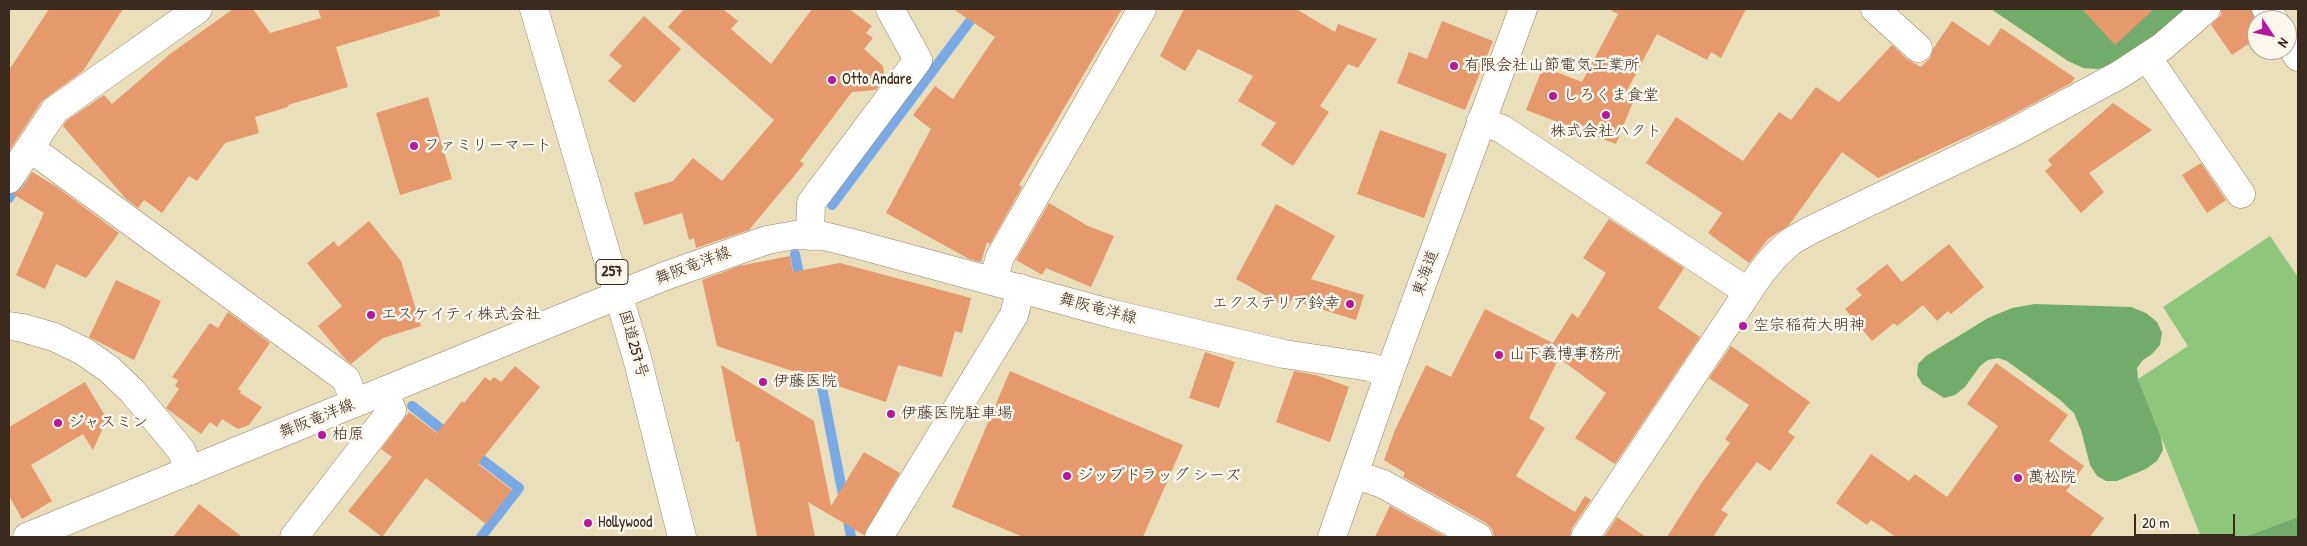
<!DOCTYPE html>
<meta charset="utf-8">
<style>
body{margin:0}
#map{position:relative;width:2307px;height:546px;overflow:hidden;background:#eadfbb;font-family:"Patrick Hand",sans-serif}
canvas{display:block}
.frame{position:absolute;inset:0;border:10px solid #3b2a1e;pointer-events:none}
.north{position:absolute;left:2247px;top:10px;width:50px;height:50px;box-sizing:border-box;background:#fbf7ec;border:1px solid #aea59a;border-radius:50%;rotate:124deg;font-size:14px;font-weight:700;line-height:20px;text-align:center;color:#3b2a1e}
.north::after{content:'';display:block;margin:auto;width:18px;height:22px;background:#b5179e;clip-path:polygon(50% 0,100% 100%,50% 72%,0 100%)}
.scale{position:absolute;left:2134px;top:514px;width:101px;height:22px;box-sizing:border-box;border:2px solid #3b2a1e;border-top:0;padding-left:6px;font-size:15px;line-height:18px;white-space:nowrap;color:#3b2a1e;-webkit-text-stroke:4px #fbf7ec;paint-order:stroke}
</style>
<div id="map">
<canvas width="2307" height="546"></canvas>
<div class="frame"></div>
<div class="north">N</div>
<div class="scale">20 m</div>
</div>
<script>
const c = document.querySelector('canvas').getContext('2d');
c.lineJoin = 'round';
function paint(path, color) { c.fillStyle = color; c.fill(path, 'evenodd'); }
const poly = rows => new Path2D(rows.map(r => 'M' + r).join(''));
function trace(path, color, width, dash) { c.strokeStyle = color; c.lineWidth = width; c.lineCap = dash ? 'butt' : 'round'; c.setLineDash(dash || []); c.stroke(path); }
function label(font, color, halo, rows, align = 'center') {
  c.font = font + ' "Patrick Hand","Klee One",sans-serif'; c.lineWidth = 5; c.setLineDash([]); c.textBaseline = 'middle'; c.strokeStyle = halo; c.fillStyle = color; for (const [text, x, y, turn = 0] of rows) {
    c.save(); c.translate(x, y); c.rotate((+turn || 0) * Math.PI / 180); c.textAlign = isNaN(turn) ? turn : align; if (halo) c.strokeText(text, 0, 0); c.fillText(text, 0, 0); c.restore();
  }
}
paint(poly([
 [2270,236,2298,277,2298,517,2244,537,2201,537,2138,379,2188,346,2163,307]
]), '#8ec77b');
paint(poly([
 [1991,9,2187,9,2154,37,2113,64,2098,69,2083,68,2068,61],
 [2035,304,2131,307,2146,313,2157,322,2162,333,2160,345,2152,354,2143,360,2137,368,2138,379,2161,437,2163,450,2157,461,2146,469,2117,481,2106,481,2097,476,2090,465,2081,430,2074,413,2059,399,2007,361,1998,358,1988,360,1980,366,1965,387,1955,395,1944,398,1922,384,1917,375,1918,364,1926,356,1988,318,2012,308],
 [2298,517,2298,537,2244,537]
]), '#72ac6b');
trace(poly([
 [9,198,20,181],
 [832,205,979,9],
 [795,254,801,285],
 [818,367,844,500],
 [412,406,450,436],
 [472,452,519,488,481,537],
 [847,515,851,537]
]), '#7aaae5', 10);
paint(poly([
 [49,9,123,9,83,71,42,101,9,151,9,70],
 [233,9,253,9,270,33,321,18,318,9,439,9,440,16,336,47,348,87,288,105,288,107,255,117,259,133,225,143,197,181,189,176,162,213,144,200,138,208,126,199,63,126,66,121,104,95,112,104,170,54],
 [684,9,723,9,738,21,731,29,771,64,812,9,849,9,872,26,866,33,873,38,864,49,883,66,885,78,876,90,852,92,800,161,804,164,749,230,696,248,694,238,689,240,682,213,644,225,634,193,673,181,693,158,722,181,774,120,668,27],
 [953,9,1122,9,1019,185,1022,187,990,244,987,242,981,262,969,259,886,213,931,129,913,115,935,86,953,99,995,37],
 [1184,9,1296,9,1335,32,1338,24,1377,39,1358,68,1348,64,1320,106,1329,112,1293,166,1261,145,1276,123,1238,101,1253,76,1198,49,1185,71,1160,56],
 [1608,9,1746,9,1721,58,1711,52,1707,60,1657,34,1623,98,1633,102,1616,144,1526,110,1543,67,1582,82,1618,14],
 [2082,9,2154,9,2115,45],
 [2221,9,2251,9,2257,23,2257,38,2232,55,2211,25,2221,15],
 [644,16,681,49,634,103,608,81,622,66,609,55],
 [1442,21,1493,41,1465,110,1397,83,1409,52,1427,59],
 [1952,21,1989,46,2001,28,2075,78,2071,83,2003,120,1878,178,1842,152,1789,225,1768,239,1749,263,1708,233,1722,213,1646,163,1676,117,1743,161,1779,112,1791,120,1816,87,1839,102,1892,45,1908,60,1921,67,1930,58,1933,49],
 [428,97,452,179,400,195,376,113],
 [2113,103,2152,130,2089,173,2104,192,2081,213,2045,171,2052,165,2048,160],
 [1380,130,1447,154,1424,218,1357,194],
 [2201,163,2226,200,2207,213,2182,175],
 [32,172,57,187,119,233,86,278,56,264,45,289,16,275,44,213,13,194,22,188],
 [1049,203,1088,226,1114,236,1091,287,1046,268,1042,275,1016,260],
 [1276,204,1335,236,1311,279,1364,295,1356,320,1291,300,1288,308,1236,279],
 [1609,219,1684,268,1658,308,1700,337,1615,464,1575,438,1606,393,1559,358,1529,418,1545,428,1516,476,1575,512,1585,496,1591,500,1572,528,1570,537,1494,537,1492,529,1486,523,1403,477,1405,473,1384,460,1395,430,1426,365,1451,377,1485,309,1553,343,1572,313,1578,318,1606,273,1583,258],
 [369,221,401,261,421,326,383,338,351,364,345,359,318,326,342,306,307,263,334,241,338,247],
 [1949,244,1984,287,1951,314,1948,311,1937,321,1923,305,1897,326,1894,323,1872,341,1845,309,1862,295,1856,289,1887,264,1902,282],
 [790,256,793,272,840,263,971,298,962,333,955,331,942,377,898,365,886,402,717,346,702,280,739,266],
 [116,280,161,301,134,360,89,337],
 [228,312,270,343,238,389,241,391,240,393,262,407,249,425,238,429,222,419,217,427,210,422,201,434,166,408,179,389,175,386,178,380,172,377,210,323,218,328],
 [1731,346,1810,402,1788,432,1795,437,1770,471,1757,462,1721,510,1728,514,1713,537,1667,537,1702,482,1730,443,1725,439,1749,405,1709,378],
 [1205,352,1235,362,1219,408,1189,398],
 [1996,363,2068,415,2049,441,2084,466,2066,491,2104,518,2090,537,1896,537,1871,520,1867,525,1836,503,1871,454,1909,481,1915,474,1947,497,1998,426,1967,404],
 [721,365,814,421,831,506,864,452,900,473,864,535,808,502,815,537,757,537,739,441,736,442],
 [515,366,540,387,478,464,512,490,486,524,426,478,382,537,348,511,392,457,381,449,409,412,437,433,462,401,464,403,485,377,490,381,494,377,501,382],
 [1010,371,1183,445,1143,537,1023,537,952,507],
 [1294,371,1316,375,1349,387,1330,442,1276,422],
 [85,382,107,419,93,450,83,434,31,465,52,501,22,519,9,496,9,427],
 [199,504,242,537,173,537],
 [1390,506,1446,537,1375,537],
 [1617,517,1646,537,1604,537]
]), '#e5996c');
const minor = poly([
 [1875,9,1918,48],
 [2266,9,2274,20],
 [2287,40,2298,57],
 [2147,57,2241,194],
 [1481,121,1502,129,1748,292],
 [30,148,346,379,355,403],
 [9,179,55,110,198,9],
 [810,236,811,203,918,60,890,9],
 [993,281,1000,257,1142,9],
 [9,326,23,328,54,337,83,351,109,369,132,391,181,450,190,471],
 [1354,474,1383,484,1478,537],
 [294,537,392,410,384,391],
 [879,537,1014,315,1021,288],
 [1332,537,1389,374],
 [1585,537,1760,274,1774,257,1790,242,1809,231,2010,134,2119,75,2162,47,2206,9]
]);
const major = poly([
 [27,537,665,276,767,240,795,235,824,236,852,243,1113,314,1284,354,1370,367,1389,374,1523,9]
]);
const highway = poly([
 [534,9,637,358,682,537]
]);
trace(minor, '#92846c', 29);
trace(major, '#92846c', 29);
trace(highway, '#92846c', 29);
trace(minor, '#fff', 28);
trace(major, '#fff', 28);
trace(highway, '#fff', 28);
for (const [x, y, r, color] of [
 [1454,66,5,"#b5179e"],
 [832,80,5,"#b5179e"],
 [1553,96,5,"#b5179e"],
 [1606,115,5,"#b5179e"],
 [414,146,5,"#b5179e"],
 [1350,304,5,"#b5179e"],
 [371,315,5,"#b5179e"],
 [1743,326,5,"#b5179e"],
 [1499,355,5,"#b5179e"],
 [763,382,5,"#b5179e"],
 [891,414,5,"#b5179e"],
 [58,423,5,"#b5179e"],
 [322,435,5,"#b5179e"],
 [1067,476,5,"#b5179e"],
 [2018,478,5,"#b5179e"],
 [588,523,5,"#b5179e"]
]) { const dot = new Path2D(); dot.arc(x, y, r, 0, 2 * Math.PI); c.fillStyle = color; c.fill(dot); trace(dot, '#fbf7ec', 2); }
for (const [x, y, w] of [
 [612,272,32]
]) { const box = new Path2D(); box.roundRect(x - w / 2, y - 12.5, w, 25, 4); c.fillStyle = '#fbf7ec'; c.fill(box); trace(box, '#3b2a1e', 1); }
label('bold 15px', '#3b2a1e', null, [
 ["257",612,272]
]);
label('16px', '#3b2a1e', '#fbf7ec', [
 ["有限会社山節電気工業所",1464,66],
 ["Otto Andare",842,80],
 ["しろくま食堂",1563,96],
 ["株式会社ハクト",1606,132,"center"],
 ["ファミリーマート",424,146],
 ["エクステリア鈴幸",1340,304,"right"],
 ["エスケイティ株式会社",381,315],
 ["空宗稲荷大明神",1753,326],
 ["山下義博事務所",1509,355],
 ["伊藤医院",773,382],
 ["伊藤医院駐車場",901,414],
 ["ジャスミン",68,423],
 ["柏原",332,435],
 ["ジップドラッグ シーズ",1077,476],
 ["萬松院",2028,478],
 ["Hollywood",598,523]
], 'left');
label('16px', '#3b2a1e', '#fbf7ec', [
 ["舞阪竜洋線",693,266,-21],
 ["東海道",1426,273,-70],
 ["舞阪竜洋線",1098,309,15],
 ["国道257号",633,344,74],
 ["舞阪竜洋線",317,419,-22]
]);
</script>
